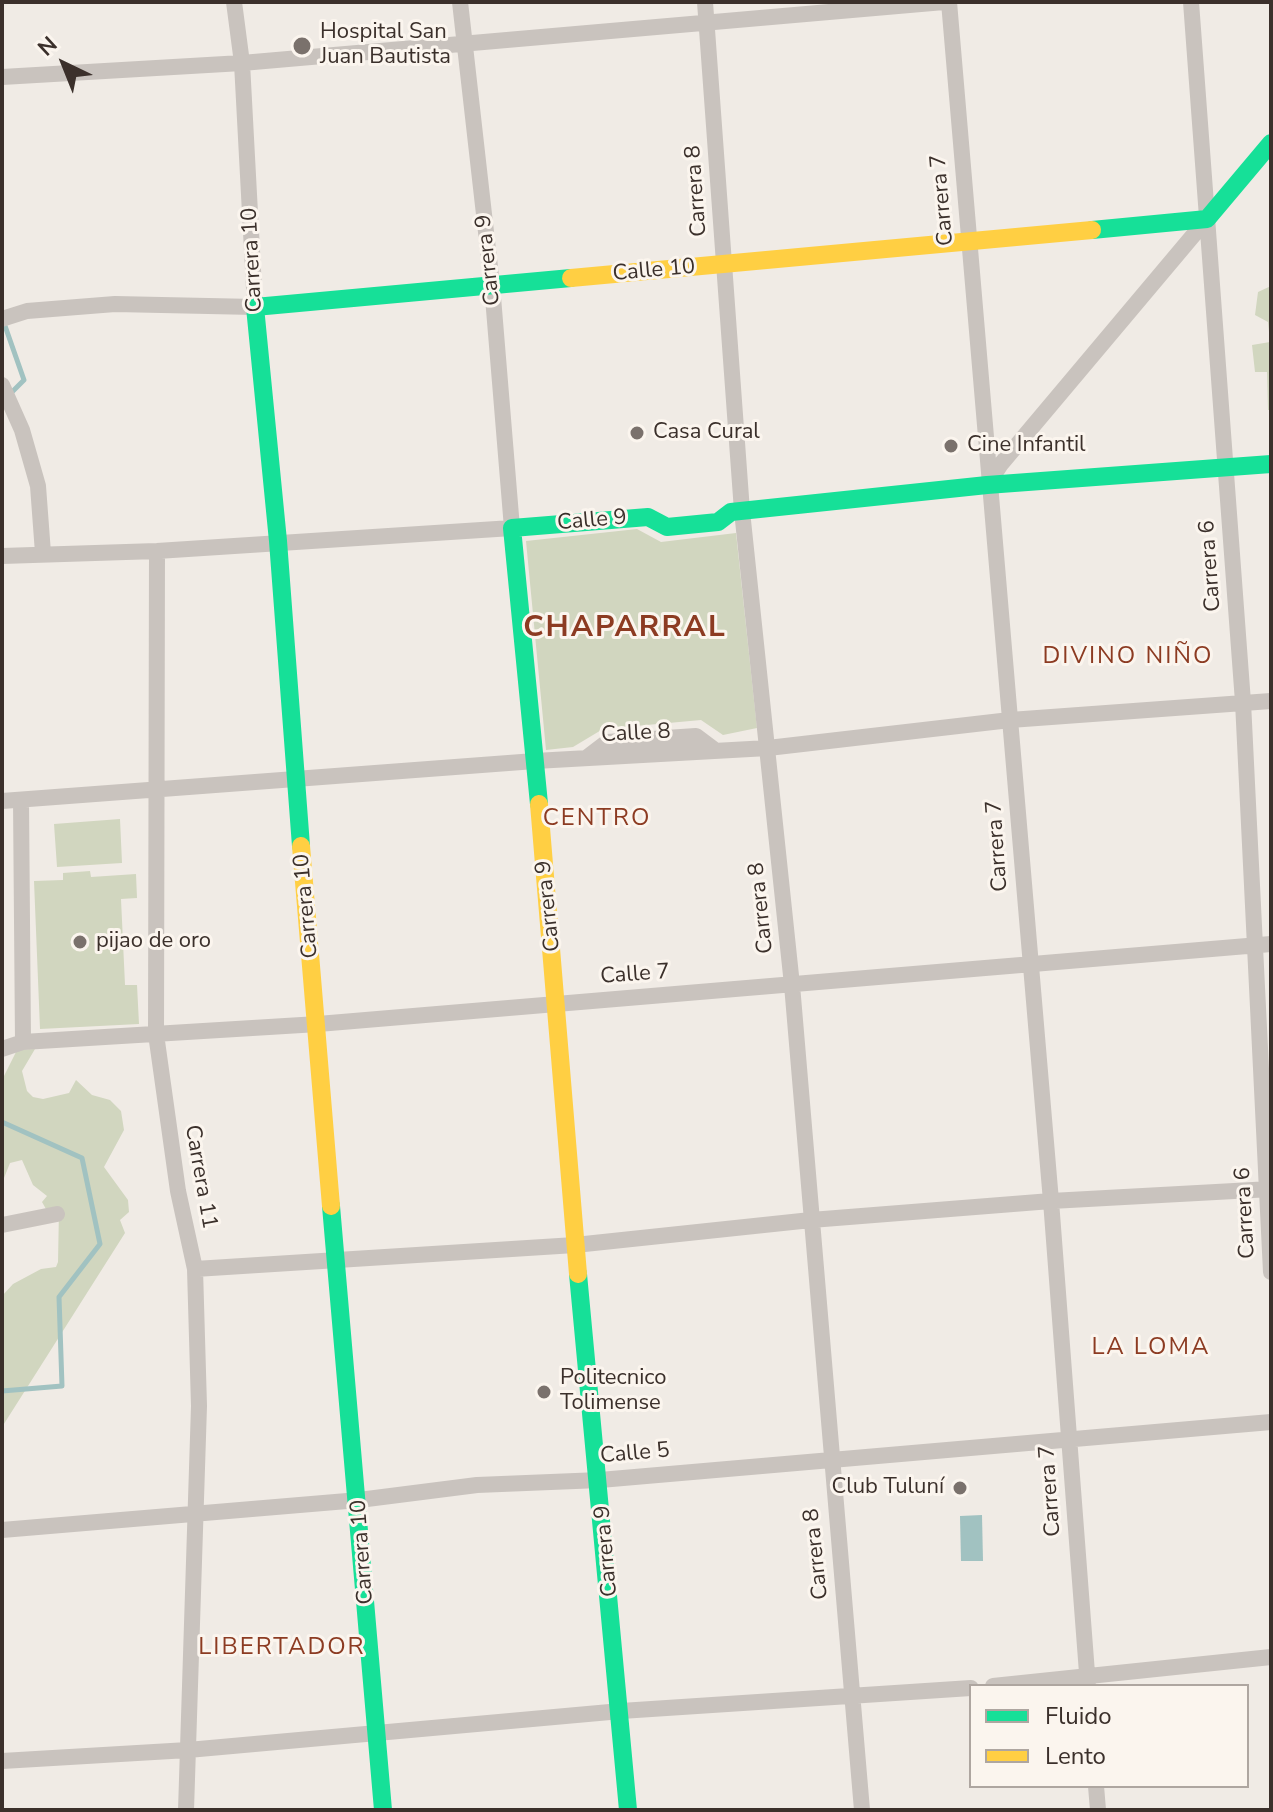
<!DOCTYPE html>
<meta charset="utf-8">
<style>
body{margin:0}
#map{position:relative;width:1273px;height:1812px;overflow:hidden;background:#f0ebe5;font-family:"Nunito Sans",sans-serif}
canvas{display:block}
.frame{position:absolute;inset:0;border:4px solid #3b302b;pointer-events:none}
.legend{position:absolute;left:969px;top:1684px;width:280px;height:104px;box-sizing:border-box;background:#fbf5ee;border:2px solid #aea6a0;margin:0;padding:10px 14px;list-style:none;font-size:24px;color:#3b302b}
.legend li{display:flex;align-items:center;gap:16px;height:40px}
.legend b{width:40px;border:2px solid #aea6a0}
.north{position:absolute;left:24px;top:24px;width:80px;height:80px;-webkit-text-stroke:6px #fbf5ee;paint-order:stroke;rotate:317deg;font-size:22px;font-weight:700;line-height:32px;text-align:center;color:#3b302b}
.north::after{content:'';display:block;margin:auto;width:28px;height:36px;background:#3b302b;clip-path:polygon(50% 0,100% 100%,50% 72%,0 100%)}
</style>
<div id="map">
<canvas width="1273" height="1812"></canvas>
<div class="frame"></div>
<ul class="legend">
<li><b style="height:10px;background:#16e098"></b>Fluido</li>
<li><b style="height:10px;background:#ffcf43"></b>Lento</li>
</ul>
<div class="north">N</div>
</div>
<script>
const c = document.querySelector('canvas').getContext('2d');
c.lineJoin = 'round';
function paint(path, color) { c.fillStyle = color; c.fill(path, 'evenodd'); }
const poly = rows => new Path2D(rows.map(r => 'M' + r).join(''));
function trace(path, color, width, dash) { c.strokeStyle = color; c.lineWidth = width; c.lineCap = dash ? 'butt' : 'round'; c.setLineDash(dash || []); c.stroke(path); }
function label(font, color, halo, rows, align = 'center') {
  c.font = font + ' "Nunito Sans",sans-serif'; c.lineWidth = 6; c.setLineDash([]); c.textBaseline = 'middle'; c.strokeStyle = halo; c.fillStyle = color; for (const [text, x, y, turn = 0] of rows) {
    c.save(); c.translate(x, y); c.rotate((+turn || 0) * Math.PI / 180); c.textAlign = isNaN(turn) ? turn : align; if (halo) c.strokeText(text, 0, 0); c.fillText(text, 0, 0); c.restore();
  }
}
paint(poly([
 [1271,286,1271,410,1268,410,1267,372,1255,372,1252,345,1270,342,1268,322,1255,315,1258,292],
 [637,529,661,542,736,533,757,728,723,735,701,720,603,729,573,747,546,750,526,541],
 [120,819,122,863,57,867,54,824],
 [90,871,91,877,136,874,137,898,121,899,125,985,137,985,139,1024,40,1029,34,881,63,880,63,873],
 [35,1049,22,1071,27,1091,33,1097,43,1099,69,1093,76,1080,92,1095,110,1100,121,1111,124,1130,104,1167,128,1200,129,1212,120,1220,125,1233,2,1427,2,1296,13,1284,41,1269,56,1267,58,1262,59,1210,46,1209,42,1202,47,1196,33,1185,22,1160,10,1163,2,1183,2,1080,17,1050]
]), '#d1d6bf');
paint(poly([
 [982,1515,983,1561,961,1561,960,1516]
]), '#a1c2c1');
trace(poly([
 [4,323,24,380,9,395],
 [2,1122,82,1158,100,1244,59,1297,62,1386,2,1391]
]), '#a1c2c1', 5);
trace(poly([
 [705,2,742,511,792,985,862,1810],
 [949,2,1051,1201,1088,1686],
 [1191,2,1243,702,1271,1272],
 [2,77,242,63,944,2],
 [2,319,27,311,115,304,255,307,242,63,234,2],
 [2,385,22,430,38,486,43,553],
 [987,485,1001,464,1207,219],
 [157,551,156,1034,178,1191,195,1269,199,1406,186,1810],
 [2,556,157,551,512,528,492,285,460,2],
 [586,758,607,742,696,736,716,751],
 [21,800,23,1042],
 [2,801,535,761,768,748,1010,720,1271,701],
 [2,1049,23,1042,318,1024,1271,944],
 [2,1225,57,1214],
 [195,1269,575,1245,811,1220,1051,1201,1271,1189],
 [2,1530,359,1500,477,1485,600,1480,1271,1422],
 [993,1686,1271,1657],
 [2,1761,188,1750,621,1711,971,1688],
 [1096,1786,1098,1810]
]), '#c9c3be', 16);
trace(poly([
 [1092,230,1207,219,1271,143],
 [539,804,512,528,648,517,667,527,718,522,731,512,987,485,1271,464],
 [301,846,278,541,255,307,571,278],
 [331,1206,383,1810],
 [578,1274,628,1810]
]), '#16e098', 18);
trace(poly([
 [571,278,1092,230],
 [539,804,578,1274],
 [301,846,331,1206]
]), '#ffcf43', 18);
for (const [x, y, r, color] of [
 [302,46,10,"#7a716c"],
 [637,433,8,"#7a716c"],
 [951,446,8,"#7a716c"],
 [80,942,8,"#7a716c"],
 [544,1392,8,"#7a716c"],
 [960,1488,8,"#7a716c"]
]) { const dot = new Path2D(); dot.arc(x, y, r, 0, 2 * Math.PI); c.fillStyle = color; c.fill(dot); trace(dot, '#fbf5ee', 3); }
label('22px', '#3b302b', '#fbf5ee', [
 ["Hospital San",320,33],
 ["Juan Bautista",320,58],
 ["Casa Cural",653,433],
 ["Cine Infantil",967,446],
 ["pijao de oro",96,942],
 ["Politecnico",560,1379],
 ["Tolimense",560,1404],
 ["Club Tuluní",944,1488,"right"]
], 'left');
label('22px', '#3b302b', '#fbf5ee', [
 ["Carrera 8",697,191,-94],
 ["Carrera 7",943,200,-95],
 ["Carrera 10",253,260,-93],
 ["Carrera 9",489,260,-96],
 ["Calle 10",654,271,-5],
 ["Calle 9",592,521,-5],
 ["Carrera 6",1211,566,-94],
 ["Calle 8",636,734,-3],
 ["Carrera 7",998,846,-94],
 ["Carrera 10",307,906,-95],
 ["Carrera 9",549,906,-96],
 ["Carrera 8",762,908,-96],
 ["Calle 7",635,975,-4],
 ["Carrera 11",200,1177,80],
 ["Carrera 6",1246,1213,-93],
 ["Calle 5",635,1454,-5],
 ["Carrera 7",1051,1491,-94],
 ["Carrera 9",607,1551,-95],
 ["Carrera 10",363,1552,-94],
 ["Carrera 8",817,1554,-96]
]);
c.letterSpacing = '2px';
label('24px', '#8c3b22', '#fbf5ee', [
 ["DIVINO NIÑO",1128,657],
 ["CENTRO",597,819],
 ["LA LOMA",1151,1348],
 ["LIBERTADOR",282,1648]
]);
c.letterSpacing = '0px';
c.letterSpacing = '2px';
label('bold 30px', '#8c3b22', '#fbf5ee', [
 ["CHAPARRAL",625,629]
]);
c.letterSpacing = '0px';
</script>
